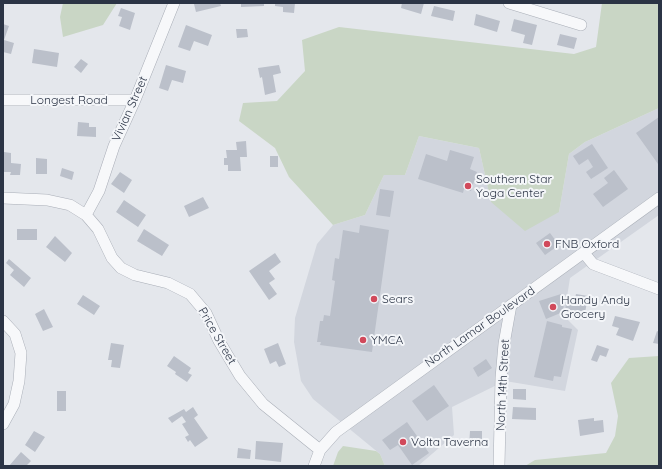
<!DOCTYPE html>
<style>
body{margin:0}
#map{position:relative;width:662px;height:469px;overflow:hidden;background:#e4e7ec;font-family:Quicksand,sans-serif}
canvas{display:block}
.frame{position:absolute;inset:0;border:4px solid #2b3445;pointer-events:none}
</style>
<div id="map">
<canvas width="662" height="469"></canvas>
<div class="frame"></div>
</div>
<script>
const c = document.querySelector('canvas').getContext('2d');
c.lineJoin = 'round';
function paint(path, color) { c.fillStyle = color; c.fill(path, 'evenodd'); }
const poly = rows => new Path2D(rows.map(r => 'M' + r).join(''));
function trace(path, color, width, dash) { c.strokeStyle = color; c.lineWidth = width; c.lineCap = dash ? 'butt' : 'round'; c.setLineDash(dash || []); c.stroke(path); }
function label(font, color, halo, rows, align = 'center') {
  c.font = font + ' Quicksand,sans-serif'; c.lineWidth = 4; c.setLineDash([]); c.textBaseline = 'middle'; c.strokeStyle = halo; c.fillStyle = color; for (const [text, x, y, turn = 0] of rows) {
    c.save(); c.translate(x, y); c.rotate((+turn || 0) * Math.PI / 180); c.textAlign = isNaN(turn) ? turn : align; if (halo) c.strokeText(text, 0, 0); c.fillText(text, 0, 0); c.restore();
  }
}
paint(poly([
 [659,108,659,215,570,278,564,316,578,330,565,391,505,381,452,407,454,435,418,466,385,466,380,454,313,399,301,381,294,342,295,318,317,244,333,225,365,215,384,175,405,175,419,136,479,148,491,202,559,212,569,154,585,142]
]), '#d2d6de');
paint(poly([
 [63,3,117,3,103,25,63,37,60,17],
 [602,3,659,3,659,108,585,142,569,154,559,212,525,231,491,202,479,148,419,136,405,175,384,175,365,215,333,225,289,177,275,148,239,121,243,103,277,101,305,71,302,40,339,27,574,54,596,47],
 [659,356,659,466,525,466,535,460,606,453,615,436,618,416,611,383,629,358],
 [343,446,376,451,380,454,385,466,333,466,338,452]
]), '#c9d6c5');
paint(poly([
 [198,3,220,3,221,6,196,12,194,4],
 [241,3,264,3,264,6,241,7],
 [275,3,295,3,294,13,283,12,283,7,275,6],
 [402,3,424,3,421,14,401,8],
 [434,6,455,11,453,21,431,16],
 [121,8,135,13,130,30,119,26,122,17,118,16],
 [476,14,500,21,497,32,474,25],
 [514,19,537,25,532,45,523,43,525,35,511,31],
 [3,24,9,26,4,40,14,43,11,54,3,52],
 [186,25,212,35,208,46,194,41,190,51,178,47],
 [236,29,247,29,248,37,237,38],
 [560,34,577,38,574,49,557,45],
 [34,49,59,53,57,67,32,63],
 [81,59,88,64,81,73,74,67],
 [166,65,186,71,183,83,172,80,168,91,159,88],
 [279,65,281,73,273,75,276,92,265,95,262,77,260,78,258,68],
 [659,117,659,163,658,164,636,133],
 [78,122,89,123,89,127,96,127,96,137,77,136],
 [246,141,247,157,240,157,241,171,228,171,228,165,224,165,224,158,227,158,226,150,237,150,236,142],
 [592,144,608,168,591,179,586,172,593,167,588,159,579,165,573,156],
 [450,150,474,157,470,169,477,172,471,191,464,189,463,193,418,179,426,154,447,161],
 [4,152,11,153,11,163,21,164,20,175,10,175,11,172,3,172],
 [270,156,278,156,278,167,270,167],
 [36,158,47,159,47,174,36,174],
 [62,168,74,172,72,180,60,176],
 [614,170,628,189,603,207,593,194,608,183,604,178],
 [120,172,132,180,124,193,111,184],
 [380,189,394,191,390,217,376,215],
 [203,197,209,208,189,217,184,206],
 [124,200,146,215,138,227,116,212],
 [360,225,389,230,372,352,320,345,321,342,317,342,320,321,323,321,324,315,330,316,335,281,332,280,335,258,339,259,343,230,359,233],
 [17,229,37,229,37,240,17,240],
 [144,229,169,245,162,256,137,241],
 [550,233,559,245,545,255,536,243],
 [55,236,72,253,65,262,46,247],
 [275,253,281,262,269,271,275,279,269,283,277,294,269,300,249,271],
 [9,259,31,278,24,287,10,275,14,270,6,263],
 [561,294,564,303,563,312,546,319,539,301],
 [576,294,594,297,593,303,587,302,584,318,576,317,576,312,565,310,566,303,574,304],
 [83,295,100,306,94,315,77,304],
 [44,309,53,327,43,331,35,314],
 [615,316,640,322,633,341,616,335,619,328,612,326],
 [547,321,562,325,562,327,572,329,561,377,554,376,553,381,534,377],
 [657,331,659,332,659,344,653,343],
 [111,343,124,345,120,368,111,367,112,360,108,360],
 [278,343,286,364,279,367,276,361,270,364,264,349],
 [597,345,609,349,606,357,600,355,597,362,591,360],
 [174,356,191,368,188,373,192,375,187,382,175,374,176,372,167,366],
 [486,359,492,368,478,377,473,368],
 [434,385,449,406,427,421,412,401],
 [513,389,526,389,526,400,513,399],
 [57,391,66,391,66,411,57,411],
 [193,407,198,415,194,418,208,438,195,447,190,440,188,442,185,437,189,435,182,424,186,422,182,416,172,423,168,418,184,409,186,412],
 [513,407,536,408,536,420,512,419],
 [594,418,594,421,603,420,604,432,580,436,578,420],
 [407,422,429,453,412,465,398,445,390,450,382,440],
 [34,431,45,437,35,452,25,445],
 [470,431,482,431,482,447,469,446],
 [256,441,283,443,281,462,255,459],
 [238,448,251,450,250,459,237,458],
 [21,452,31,461,26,466,9,466]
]), '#bbc0ca');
const minor = poly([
 [509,3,581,25],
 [3,100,135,100],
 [3,198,47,200,70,205,86,215,98,229,112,258,121,268,135,275,168,283,190,294,206,313,219,341,240,376,263,404,320,450],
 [86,215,99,191,114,146,135,100,174,3],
 [584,253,593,264,659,289],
 [3,321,15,334,21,353,19,381,14,404,3,424],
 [314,466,320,450,336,432,659,198],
 [499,466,501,378,504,344,511,305]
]);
trace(minor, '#a9aeb7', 12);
trace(minor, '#f7f8fa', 11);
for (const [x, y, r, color] of [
 [468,186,4,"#d1495b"],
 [547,244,4,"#d1495b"],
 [374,299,4,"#d1495b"],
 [553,307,4,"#d1495b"],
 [363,340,4,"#d1495b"],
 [403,442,4,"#d1495b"]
]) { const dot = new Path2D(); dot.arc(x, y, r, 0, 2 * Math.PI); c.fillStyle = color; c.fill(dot); trace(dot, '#f4f6f9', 1.5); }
label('12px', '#2b3445', '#f4f6f9', [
 ["Longest Road",69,100],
 ["Vivian Street",130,109,-66],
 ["North Lamar Boulevard",480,327,-35],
 ["Price Street",217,336,60],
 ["North 14th Street",503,385,-87]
]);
label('12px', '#2b3445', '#f4f6f9', [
 ["Southern Star",476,179],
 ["Yoga Center",476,193],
 ["FNB Oxford",555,244],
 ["Sears",382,299],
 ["Handy Andy",561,300],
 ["Grocery",561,314],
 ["YMCA",371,340],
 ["Volta Taverna",411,442]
], 'left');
</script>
